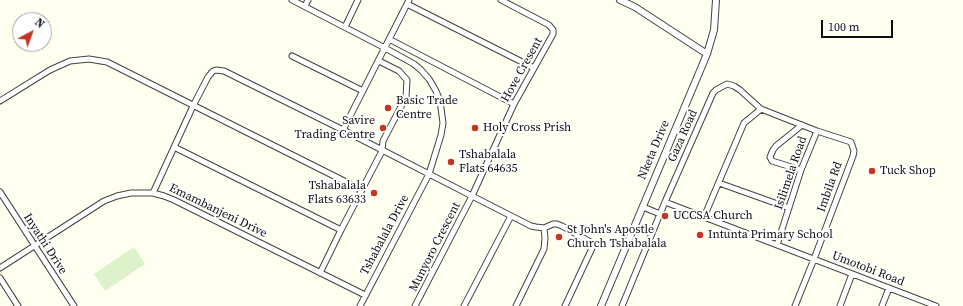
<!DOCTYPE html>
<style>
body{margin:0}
#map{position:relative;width:963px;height:306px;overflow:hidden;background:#ffffef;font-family:"Source Serif 4",serif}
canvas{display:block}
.north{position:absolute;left:12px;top:12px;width:40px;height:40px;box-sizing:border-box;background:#fff;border:1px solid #9f9f9f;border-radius:50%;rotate:41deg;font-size:11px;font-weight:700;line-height:16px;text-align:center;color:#0e0e0e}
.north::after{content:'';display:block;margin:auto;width:14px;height:18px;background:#c23622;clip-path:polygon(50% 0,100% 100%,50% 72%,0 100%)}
.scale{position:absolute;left:821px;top:20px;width:72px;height:18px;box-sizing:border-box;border:2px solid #0e0e0e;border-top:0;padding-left:5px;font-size:12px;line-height:14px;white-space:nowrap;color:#0e0e0e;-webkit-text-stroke:3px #fff;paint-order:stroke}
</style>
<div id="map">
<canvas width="963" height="306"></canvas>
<div class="north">N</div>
<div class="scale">100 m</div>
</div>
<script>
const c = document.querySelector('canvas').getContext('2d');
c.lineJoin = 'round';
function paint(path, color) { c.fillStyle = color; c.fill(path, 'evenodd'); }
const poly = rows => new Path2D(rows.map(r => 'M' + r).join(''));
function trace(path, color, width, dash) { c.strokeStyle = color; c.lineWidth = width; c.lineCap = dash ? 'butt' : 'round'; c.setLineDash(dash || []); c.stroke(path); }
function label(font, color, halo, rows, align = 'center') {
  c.font = font + ' "Source Serif 4",serif'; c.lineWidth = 4; c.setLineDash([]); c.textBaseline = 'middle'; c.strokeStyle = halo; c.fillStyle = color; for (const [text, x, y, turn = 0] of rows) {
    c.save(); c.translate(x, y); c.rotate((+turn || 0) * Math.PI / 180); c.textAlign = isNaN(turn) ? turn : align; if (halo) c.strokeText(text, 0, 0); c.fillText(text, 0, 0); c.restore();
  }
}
paint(poly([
 [134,247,145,264,105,291,94,274]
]), '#ddf1ca');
const minor = poly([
 [292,0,385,48,414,64,421,70,429,79,436,91,440,101,443,123,441,135,429,174,360,306],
 [407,4,534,68],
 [305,6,308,0],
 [345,27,358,0],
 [389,39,514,104],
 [292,56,363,91],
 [0,101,50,70,70,61,89,59,107,62,362,190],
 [343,130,409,0],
 [174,147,341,230],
 [801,170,772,161,770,157,773,150,776,146,802,125],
 [719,183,789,208],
 [0,192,74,306],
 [153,193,193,106,208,77,213,71,216,70,224,71,343,130,472,196,531,226,536,227,544,228,553,224,557,224,562,226,594,244,565,306],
 [665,202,713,93,716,90,727,84,734,86,740,90,761,109,817,131,851,142,854,151,853,156,814,259,795,306],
 [643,207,660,214,665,202,936,306],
 [704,217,744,123,761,109],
 [777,245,801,170,817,131],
 [0,268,104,201,117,196,131,193,153,193,164,196,174,200,365,295],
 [320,273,341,230,382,151,383,141,406,97,407,80,399,71,379,61],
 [0,278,18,306],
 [415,306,472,196,514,104,553,34,553,30,549,25,501,0],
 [464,306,511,216],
 [516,306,544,249,545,238,544,228],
 [622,306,660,214],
 [840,306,852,274],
 [882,306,889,288]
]);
const tertiary = poly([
 [620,0,635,7,707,54],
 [601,306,707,54,714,30,716,0]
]);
trace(minor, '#414141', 7);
trace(tertiary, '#414141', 8);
trace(minor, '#fff', 5);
trace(tertiary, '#fff', 6);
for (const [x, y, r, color] of [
 [388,108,4,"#c23622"],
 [383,128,4,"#c23622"],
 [475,128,4,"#c23622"],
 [451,162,4,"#c23622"],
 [872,171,4,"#c23622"],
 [374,193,4,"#c23622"],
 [665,216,4,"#c23622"],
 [700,235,4,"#c23622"],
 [559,237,4,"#c23622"]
]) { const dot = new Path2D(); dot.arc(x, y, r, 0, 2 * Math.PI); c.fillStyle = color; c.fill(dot); trace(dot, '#fff', 1.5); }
label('12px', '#0e0e0e', '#fff', [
 ["Hove Cresent",522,70,-61],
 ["Gaza Road",683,136,-66],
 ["Nketa Drive",654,150,-67],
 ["Isilimela Road",791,173,-71],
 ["Imbila Rd",830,187,-70],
 ["Emambanjeni Drive",218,211,26],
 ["Tshabalala Drive",385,235,-62],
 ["Inyathi Drive",45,244,57],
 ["Munyoro Crescent",435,247,-63],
 ["Umotobi Road",868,269,21]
]);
label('12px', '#0e0e0e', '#fff', [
 ["Basic Trade",396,101],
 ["Centre",396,115],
 ["Savire",375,121,"right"],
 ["Trading Centre",375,135,"right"],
 ["Holy Cross Prish",483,128],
 ["Tshabalala",459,155],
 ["Flats 64635",459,169],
 ["Tuck Shop",880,171],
 ["Tshabalala",366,186,"right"],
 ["Flats 63633",366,200,"right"],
 ["UCCSA Church",673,216],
 ["St John's Apostle",567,230],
 ["Church Tshabalala",567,244],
 ["Intunta Primary School",708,235]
], 'left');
</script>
